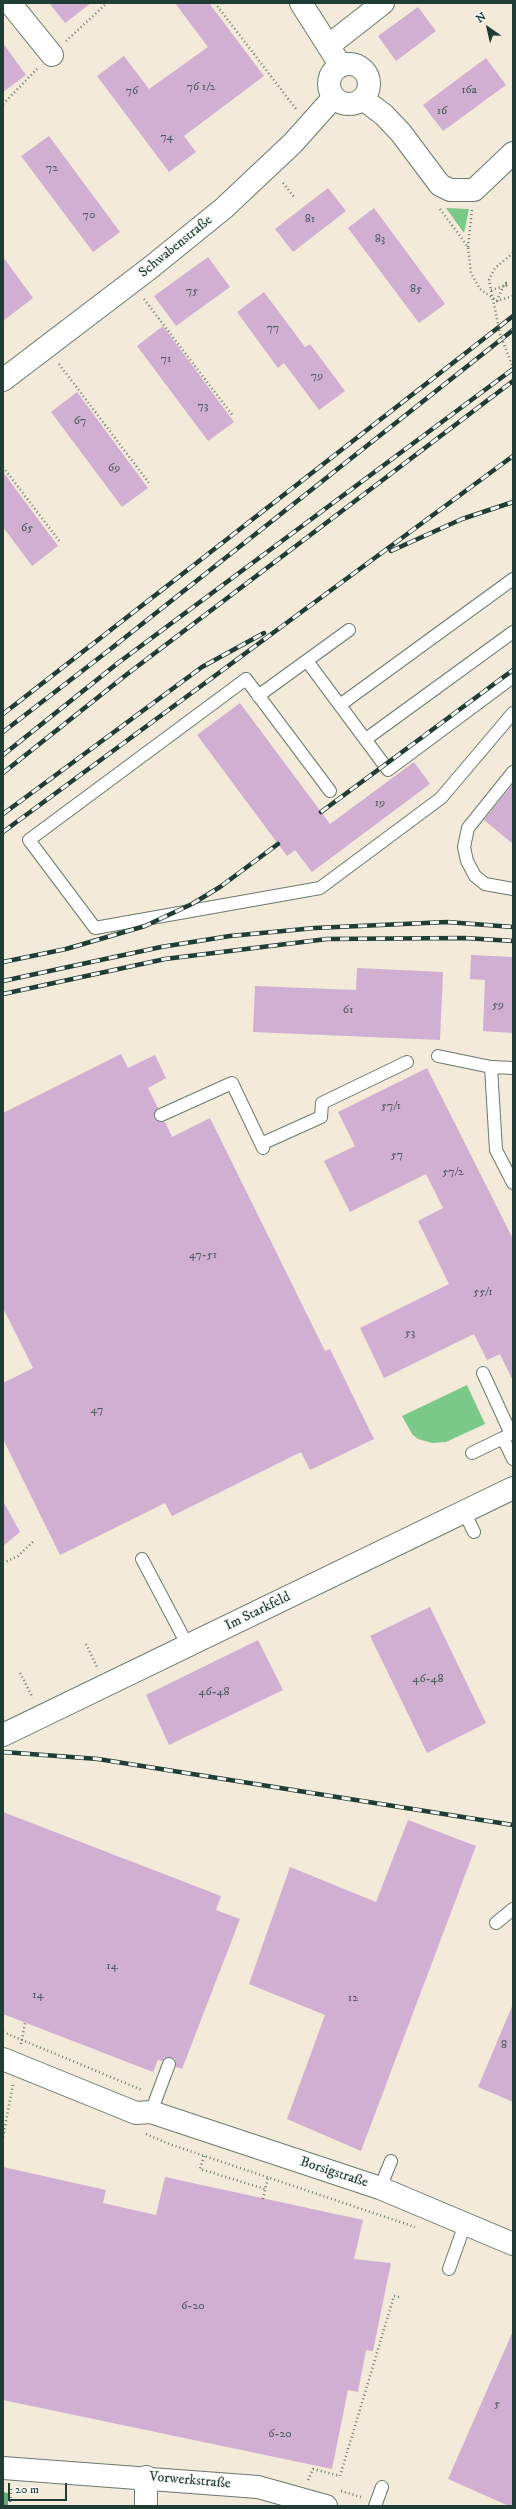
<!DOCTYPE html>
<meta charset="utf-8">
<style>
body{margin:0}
#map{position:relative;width:516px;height:2509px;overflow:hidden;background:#f3eada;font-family:"IM FELL DW Pica",serif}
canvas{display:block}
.frame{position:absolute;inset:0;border:4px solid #1f3d34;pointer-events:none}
.north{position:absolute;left:468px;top:8px;width:40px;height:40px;-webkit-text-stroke:3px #f6f6f2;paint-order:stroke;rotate:326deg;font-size:11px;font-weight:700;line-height:16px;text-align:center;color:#1f3d34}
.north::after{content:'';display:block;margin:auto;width:14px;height:18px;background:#1f3d34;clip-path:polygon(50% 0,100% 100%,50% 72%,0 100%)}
.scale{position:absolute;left:8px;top:2483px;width:59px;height:18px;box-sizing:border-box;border:2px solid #1f3d34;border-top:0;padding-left:5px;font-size:12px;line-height:14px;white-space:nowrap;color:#1f3d34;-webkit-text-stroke:3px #f6f6f2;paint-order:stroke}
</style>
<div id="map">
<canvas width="516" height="2509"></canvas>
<div class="frame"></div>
<div class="north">N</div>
<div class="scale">20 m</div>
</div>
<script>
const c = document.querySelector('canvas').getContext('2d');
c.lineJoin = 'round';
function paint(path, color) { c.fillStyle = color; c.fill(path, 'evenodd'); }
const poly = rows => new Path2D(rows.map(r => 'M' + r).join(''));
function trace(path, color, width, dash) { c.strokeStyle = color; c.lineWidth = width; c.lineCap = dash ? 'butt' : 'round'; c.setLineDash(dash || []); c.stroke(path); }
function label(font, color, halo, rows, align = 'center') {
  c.font = font + ' "IM FELL DW Pica",serif'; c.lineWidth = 3; c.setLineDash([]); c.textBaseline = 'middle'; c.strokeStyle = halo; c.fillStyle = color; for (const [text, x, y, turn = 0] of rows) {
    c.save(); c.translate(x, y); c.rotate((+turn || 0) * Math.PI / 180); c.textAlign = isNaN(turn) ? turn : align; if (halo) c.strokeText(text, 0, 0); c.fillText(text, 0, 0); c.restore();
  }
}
paint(poly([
 [446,208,469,209,464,233],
 [467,1385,485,1424,446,1442,432,1443,418,1439,412,1434,402,1416]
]), '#7ac989');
paint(poly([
 [3,2492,8,2493,8,2506,3,2506]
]), '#63ad75');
paint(poly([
 [49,3,91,3,65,23],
 [175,3,209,3,264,76,184,136,196,152,169,172,97,76,124,56,149,89,208,47],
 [418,7,436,31,396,61,378,36],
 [3,43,26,75,3,92],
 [486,58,506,85,443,131,423,105],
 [49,136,120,232,93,252,21,156],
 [328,188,346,211,293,252,275,229],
 [374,208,445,304,419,323,348,228],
 [3,257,33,298,3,321],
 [208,257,230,287,176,326,154,296],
 [264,292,305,347,310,344,345,391,319,410,284,363,278,368,237,312],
 [163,326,234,422,208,441,137,346],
 [77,392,148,488,122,507,51,412],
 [3,472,58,546,32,566,3,527],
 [240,703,330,824,414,762,430,784,312,872,295,850,287,856,197,735],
 [513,784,513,844,484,820],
 [471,955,513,957,513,1033,483,1031,485,980,470,979],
 [357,968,443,972,440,1040,253,1032,255,986,356,990],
 [121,1054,128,1068,155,1055,166,1078,148,1088,158,1108,154,1114,154,1118,160,1122,165,1122,172,1137,210,1118,325,1351,330,1349,374,1439,310,1470,301,1452,172,1516,165,1503,60,1555,3,1439,3,1383,33,1368,3,1308,3,1113],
 [427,1068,513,1239,513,1381,500,1354,487,1360,474,1334,384,1378,360,1328,449,1284,418,1221,443,1208,426,1174,350,1212,324,1161,355,1146,338,1112],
 [3,1501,20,1532,3,1546],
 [430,1607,486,1723,427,1753,370,1636],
 [258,1640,283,1690,169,1745,146,1695],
 [3,1812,221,1896,216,1910,240,1919,182,2069,176,2067,175,2059,168,2057,162,2061,158,2060,153,2072,3,2014],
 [408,1820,476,1846,361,2151,287,2119,325,2015,249,1984,290,1867,376,1902],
 [513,2004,513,2102,478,2087],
 [3,2167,106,2190,103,2203,156,2215,165,2177,363,2220,354,2259,391,2263,373,2351,366,2350,358,2392,348,2390,332,2469,3,2400],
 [513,2331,513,2506,509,2506,448,2479]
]), '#d0afd2');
const lane = poly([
 [307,661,388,770,513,677],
 [258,696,349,630],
 [340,705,513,579],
 [366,739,513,632],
 [513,772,468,828,464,847,467,861,475,876,485,884,513,889],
 [330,791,246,679,29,840,95,928,320,888,441,798,513,713],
 [438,1056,491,1067],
 [513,1068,491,1067,496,1150,513,1183],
 [161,1115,232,1083,263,1148],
 [261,1144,321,1117,322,1103,407,1062],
 [483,1373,511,1434],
 [513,1433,503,1438,513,1459],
 [472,1453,503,1438],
 [464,1512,474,1532],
 [142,1559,188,1646],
 [496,1923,513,1909],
 [151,2112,169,2064],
 [380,2188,391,2161],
 [449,2269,465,2224],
 [375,2506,382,2487]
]);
const street = poly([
 [10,3,52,55],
 [301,3,341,66],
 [328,46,383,3],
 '329 84a20 20 0 1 1 40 0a20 20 0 1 1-40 0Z',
 [363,99,384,115,401,133,440,185,450,190,474,190,513,153],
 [3,380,150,268,224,208,293,143,334,97],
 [3,2059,136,2113,151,2112,380,2188,513,2244],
 [3,2468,258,2487,326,2506],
 [146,2477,146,2506]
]);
const secondary = poly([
 [3,1735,513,1488]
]);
trace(lane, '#697a6e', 14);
trace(street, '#697a6e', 24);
trace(secondary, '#697a6e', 24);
trace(poly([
 [215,3,296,109],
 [66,41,107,3],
 [3,104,38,68],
 [283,183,294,197],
 [440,209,468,247,471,273,480,289,497,301,513,296],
 [468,247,472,210],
 [144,299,233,416],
 [497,301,504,284,508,285,504,286],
 [59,364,149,483],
 [3,467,60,542],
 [3,1563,18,1556,35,1540],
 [86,1644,97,1667],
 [20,1673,33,1698],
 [3,2032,142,2090],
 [21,2044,25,2023],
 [146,2134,172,2145,415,2227],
 [3,2137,13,2084],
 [204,2156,200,2169,265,2189],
 [263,2199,268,2177],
 [308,2480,313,2469,340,2476,394,2296,399,2297],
 [341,2491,361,2497],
 [10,2506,11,2488]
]), '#697a6e', 2.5, [1, 3]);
trace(lane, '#fff', 12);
trace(street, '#fff', 22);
trace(secondary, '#fff', 22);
const rail = poly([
 [391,551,462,519,513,502],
 [3,714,513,316],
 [3,732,108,651,513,330],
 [3,755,118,663,513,369],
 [3,773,126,675,513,381],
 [321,812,513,670],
 [3,814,202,667,264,633],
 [3,832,513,456],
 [3,962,66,949,145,926,192,904,220,887,278,844],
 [3,981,161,947,230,936,315,928,447,922,513,927],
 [3,994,165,959,327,939,465,938,513,941],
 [3,1752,98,1759,513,1825]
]);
trace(rail, '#1f3d34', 4.5);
trace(rail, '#f6f6f2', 3, [9]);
trace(poly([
 [513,253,495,268,489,280,500,334,513,368],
 [491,290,508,285,506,283,504,286]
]), '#697a6e', 2.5, [1, 3]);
label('12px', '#4b5a5c', null, [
 ["76 1/2",201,88],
 ["16a",469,91],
 ["76",132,92],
 ["16",442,112],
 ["74",167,138],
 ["72",52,169],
 ["70",89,216],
 ["81",310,220],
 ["83",380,240],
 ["85",416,290],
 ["75",192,292],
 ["77",273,329],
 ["71",166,360],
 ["79",317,377],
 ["73",203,407],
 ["67",80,422],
 ["69",114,469],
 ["65",27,529],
 ["19",380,804],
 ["59",498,1006],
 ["61",348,1011],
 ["57/1",391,1107],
 ["57",397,1156],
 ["57/2",453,1173],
 ["47-51",203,1256],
 ["55/1",483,1293],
 ["53",410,1334],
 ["47",97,1411],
 ["46-48",428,1680],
 ["46-48",214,1693],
 ["14",112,1967],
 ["14",38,1996],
 ["12",353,1999],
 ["8",504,2046],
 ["6-20",193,2307],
 ["5",497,2405],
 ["6-20",280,2435]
]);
label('14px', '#1f3d34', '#f6f6f2', [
 ["Schwabenstraße",176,247,-39],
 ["Im Starkfeld",258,1612,-26],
 ["Borsigstraße",334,2173,18],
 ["Vorwerkstraße",190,2481,5]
]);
</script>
